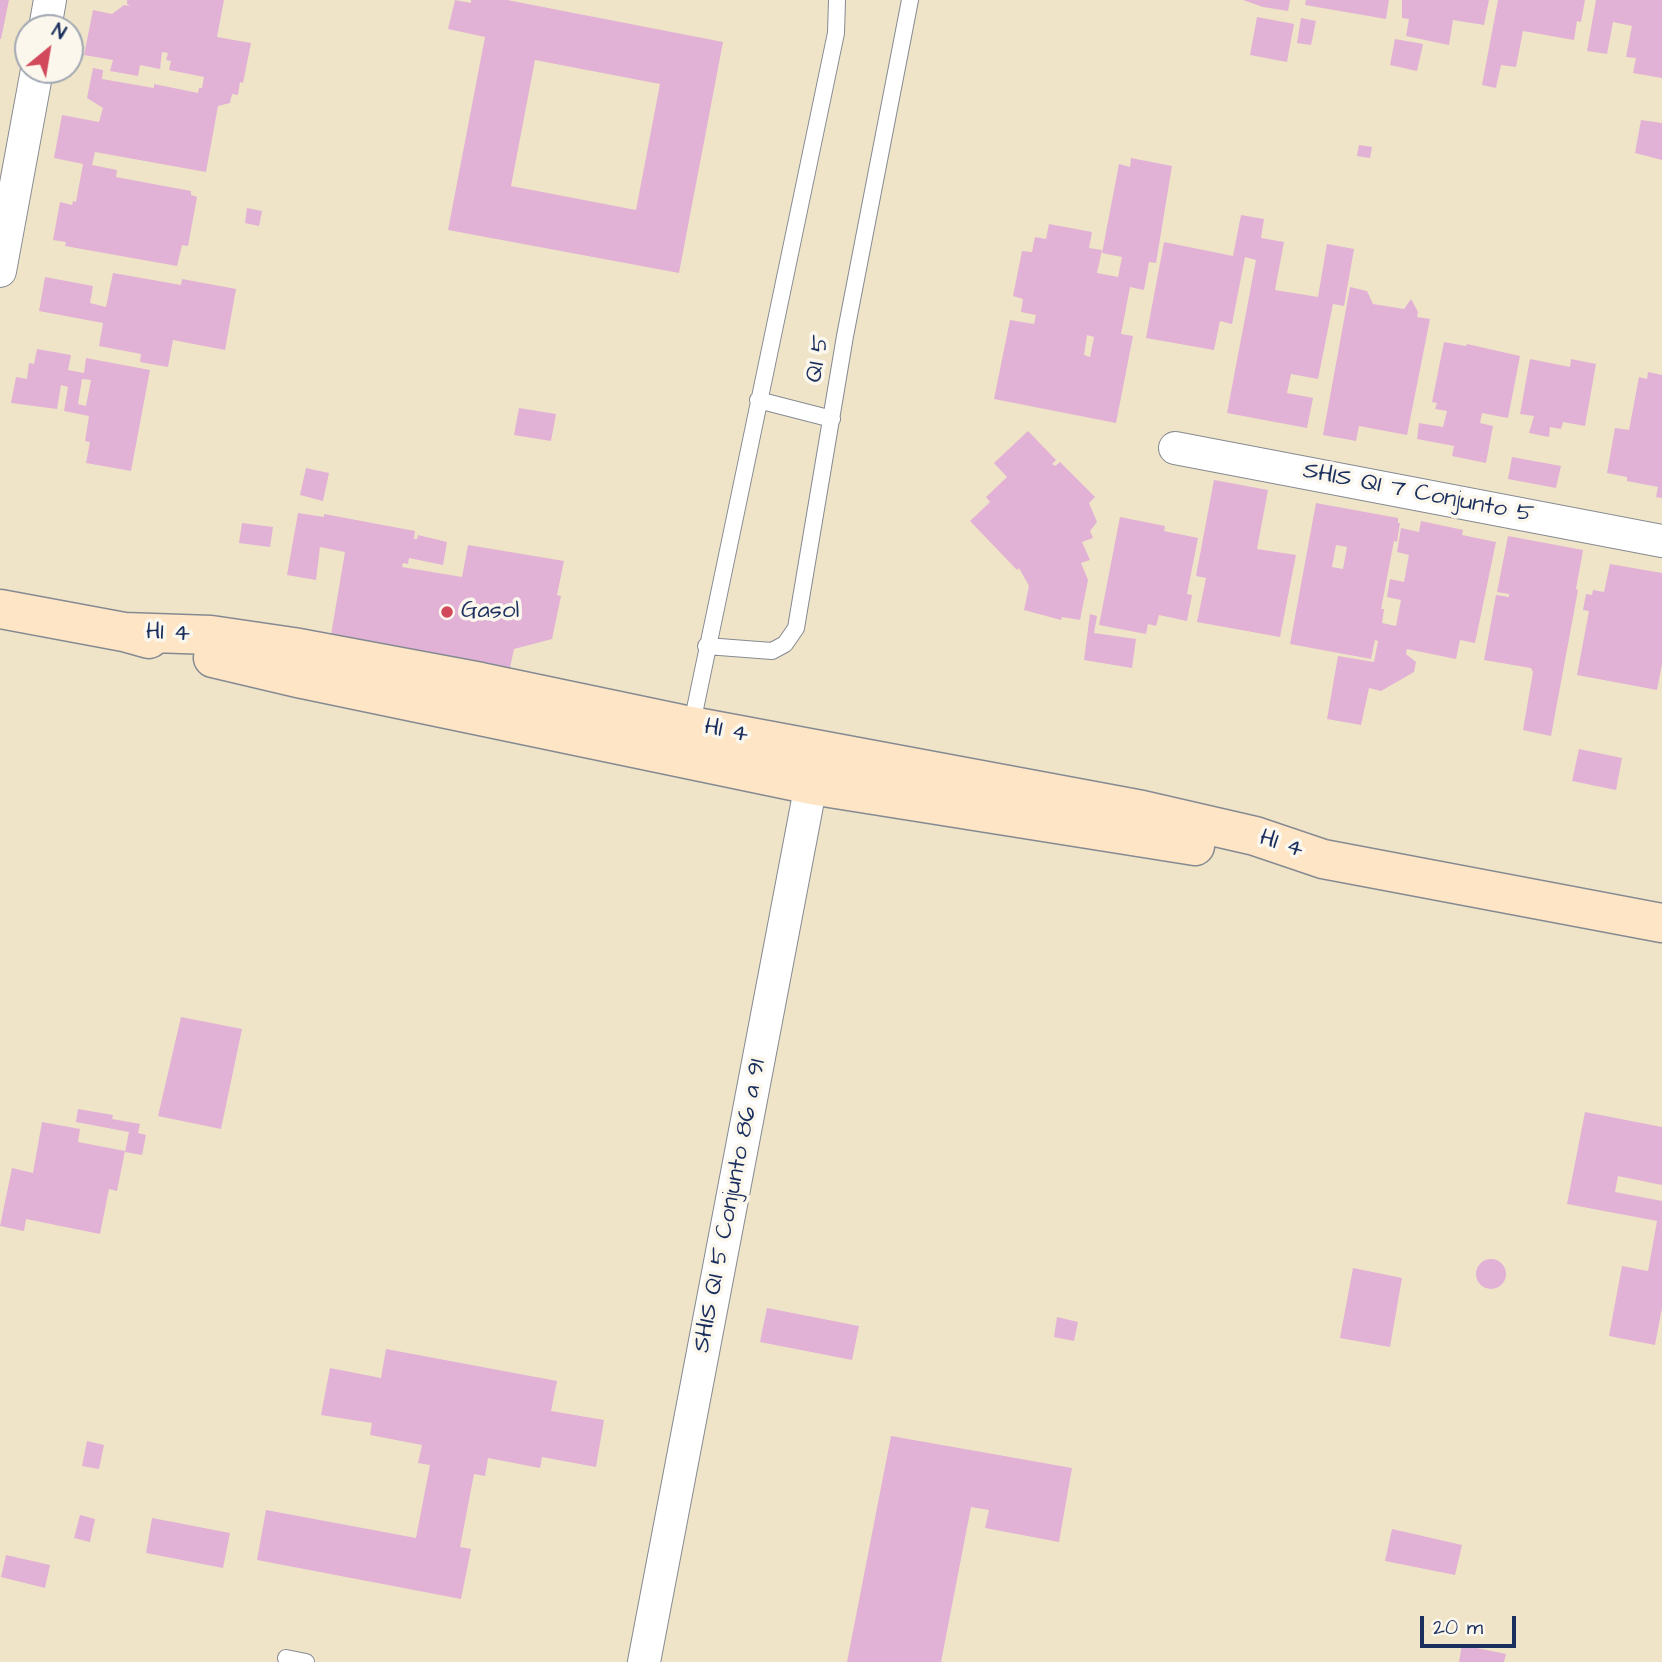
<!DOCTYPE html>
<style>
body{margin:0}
#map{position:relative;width:1662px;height:1662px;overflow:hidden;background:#efe4c7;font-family:"Architects Daughter",sans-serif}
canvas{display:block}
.north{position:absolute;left:14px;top:14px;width:70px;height:70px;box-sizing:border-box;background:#fbf7ec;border:2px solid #a1a7b3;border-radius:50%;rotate:30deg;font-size:19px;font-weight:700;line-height:28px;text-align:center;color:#1b2f5e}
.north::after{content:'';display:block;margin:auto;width:24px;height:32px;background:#d1495b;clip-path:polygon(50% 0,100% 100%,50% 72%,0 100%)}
.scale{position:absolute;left:1420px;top:1616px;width:96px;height:32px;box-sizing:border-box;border:4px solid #1b2f5e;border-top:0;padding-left:9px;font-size:21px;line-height:24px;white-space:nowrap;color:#1b2f5e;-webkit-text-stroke:5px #fbf7ec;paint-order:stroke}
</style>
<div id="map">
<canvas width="1662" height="1662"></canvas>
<div class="north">N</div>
<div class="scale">20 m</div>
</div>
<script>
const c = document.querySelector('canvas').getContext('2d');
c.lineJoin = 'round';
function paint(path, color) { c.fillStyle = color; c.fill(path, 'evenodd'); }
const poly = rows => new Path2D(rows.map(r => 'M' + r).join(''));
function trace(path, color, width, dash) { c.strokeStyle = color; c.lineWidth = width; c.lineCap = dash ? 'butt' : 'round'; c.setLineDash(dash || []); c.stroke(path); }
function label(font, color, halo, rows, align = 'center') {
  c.font = font + ' "Architects Daughter",sans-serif'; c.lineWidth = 7; c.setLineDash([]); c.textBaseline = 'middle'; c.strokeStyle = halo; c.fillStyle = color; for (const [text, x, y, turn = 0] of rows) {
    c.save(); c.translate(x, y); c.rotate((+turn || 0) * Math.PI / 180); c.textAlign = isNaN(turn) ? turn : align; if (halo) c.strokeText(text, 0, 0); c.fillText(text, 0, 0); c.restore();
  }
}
paint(poly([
 [0,0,9,0,1,39,0,39],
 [127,0,224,0,217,37,251,43,243,83,240,82,238,95,232,94,230,103,218,106,206,172,95,152,92,165,117,170,116,177,191,191,191,195,197,197,188,246,182,245,177,266,65,246,66,242,53,240,60,202,72,205,73,201,76,202,83,164,54,158,62,115,99,122,103,108,87,98,93,68,103,70,102,79,154,88,154,84,198,93,199,88,202,88,204,77,169,70,171,61,166,60,168,53,162,52,160,69,140,65,138,76,110,71,113,60,84,55,93,10,112,14,124,5,130,6,127,4],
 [455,0,471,3,471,0,507,0,723,42,679,273,448,230,485,37,448,29],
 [535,60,660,84,636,210,511,186],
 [1243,0,1290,0,1288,11,1263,7],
 [1306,0,1389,0,1386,19,1305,5],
 [1402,0,1489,0,1484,25,1453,20,1449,45,1406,36,1409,19,1402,18],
 [1498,0,1585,0,1581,22,1577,21,1574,40,1523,31,1516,67,1501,65,1496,88,1482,85],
 [1596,0,1662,0,1662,78,1633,73,1636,58,1626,57,1632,26,1613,22,1607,54,1587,51],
 [1257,17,1294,24,1287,62,1250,55],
 [1301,18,1316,21,1311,45,1297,43],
 [1395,39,1423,44,1417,71,1390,65],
 [1641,120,1662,123,1662,160,1635,153],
 [1359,145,1372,147,1370,158,1357,156],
 [1131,158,1172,166,1156,263,1149,262,1144,290,1130,287,1121,334,1133,336,1116,423,994,399,1010,320,1034,324,1036,315,1021,312,1023,299,1013,296,1022,251,1032,252,1035,237,1046,239,1049,224,1092,232,1089,248,1102,250,1097,273,1118,277,1122,257,1102,253,1119,164,1130,167],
 [1087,335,1094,337,1090,357,1084,355],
 [247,208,262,211,259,226,245,223],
 [1241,215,1264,219,1261,238,1284,242,1275,290,1318,297,1327,244,1354,249,1344,306,1333,304,1318,379,1291,374,1287,393,1313,398,1307,428,1227,413,1256,260,1245,257,1232,324,1220,321,1214,350,1146,338,1164,242,1233,256],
 [113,273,181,285,182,279,236,289,225,350,173,340,168,367,140,362,141,354,99,346,103,323,39,311,45,277,93,286,90,303,106,307],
 [1350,287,1367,291,1373,304,1404,309,1411,299,1418,312,1417,317,1430,319,1407,435,1359,426,1356,441,1323,435],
 [1444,342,1466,346,1467,344,1520,356,1508,418,1482,413,1480,423,1493,426,1486,463,1452,456,1454,446,1417,439,1419,423,1443,427,1447,411,1435,409,1437,403,1432,402],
 [37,349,71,355,68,370,84,373,86,358,150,370,131,471,86,463,90,442,85,441,89,416,64,411,68,387,61,385,57,409,11,403,16,377,27,379,29,363,34,364],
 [82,379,91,380,86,406,78,404],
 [1530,359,1570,367,1571,359,1596,364,1585,426,1563,422,1561,429,1550,427,1549,437,1529,433,1534,416,1520,414],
 [1648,372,1662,375,1662,498,1656,497,1658,487,1627,481,1627,477,1607,473,1615,428,1629,430,1639,377,1647,379],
 [519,408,556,414,551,441,514,435],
 [1028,431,1056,460,1052,464,1055,466,1060,462,1095,497,1089,503,1097,522,1090,531,1093,538,1082,542,1090,560,1081,563,1088,580,1080,620,1062,617,1061,620,1024,610,1029,586,1019,568,1017,570,970,521,990,502,986,497,1007,477,994,463],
 [1512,457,1561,466,1556,488,1508,479],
 [306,468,329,473,323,501,300,495],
 [1214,480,1268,490,1257,549,1296,555,1280,637,1197,622,1206,578,1196,576],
 [1316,503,1398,518,1398,523,1400,523,1397,542,1394,541,1381,609,1384,609,1382,623,1396,626,1401,600,1387,597,1390,579,1404,582,1409,555,1397,552,1401,528,1419,532,1421,521,1463,530,1462,535,1496,542,1475,643,1460,640,1456,659,1407,649,1406,654,1416,662,1414,672,1381,691,1369,688,1361,725,1327,719,1338,656,1374,662,1378,641,1375,640,1371,659,1290,644],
 [1336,545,1347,547,1343,569,1332,567],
 [298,513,324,517,324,514,415,531,414,539,417,539,418,535,447,542,443,565,409,558,408,564,403,563,402,567,462,577,468,545,564,561,557,595,561,596,552,639,514,649,510,668,331,635,345,552,320,547,316,580,287,575],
 [1120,517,1165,526,1164,531,1198,538,1187,594,1192,595,1187,621,1159,615,1156,626,1148,624,1146,634,1099,625],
 [242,523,273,527,270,547,239,543],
 [1508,536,1583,550,1576,589,1578,590,1551,736,1523,730,1533,672,1531,668,1484,660,1496,595,1509,597,1509,594,1497,592],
 [1610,564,1662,573,1662,664,1657,690,1577,675,1589,611,1583,610,1586,594,1592,595,1593,590,1604,592],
 [1090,614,1097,616,1094,633,1136,639,1132,668,1084,660],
 [1579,749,1622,758,1616,790,1572,781],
 [181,1017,242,1029,221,1129,158,1116],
 [78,1109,113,1115,112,1119,140,1124,138,1133,146,1135,142,1155,125,1152,129,1132,76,1122],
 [1585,1112,1662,1127,1662,1185,1618,1176,1615,1192,1662,1201,1662,1308,1655,1345,1609,1336,1622,1266,1648,1271,1657,1221,1567,1204],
 [42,1122,80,1129,78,1142,125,1151,117,1191,109,1189,100,1234,26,1219,24,1231,0,1226,12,1168,33,1173],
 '1476 1274a15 15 0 1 1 30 0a15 15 0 1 1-30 0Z',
 [1353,1268,1402,1278,1390,1347,1340,1338],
 [767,1308,859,1326,852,1360,760,1342],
 [1057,1317,1078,1322,1074,1341,1054,1337],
 [386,1349,557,1381,551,1411,604,1420,596,1467,542,1457,540,1468,488,1458,485,1476,474,1474,460,1547,471,1549,461,1599,257,1560,266,1510,416,1538,430,1465,418,1463,422,1445,370,1435,372,1423,321,1415,330,1368,381,1378],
 [891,1436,1072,1468,1059,1542,985,1528,989,1510,971,1507,941,1662,847,1662],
 [87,1441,104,1445,99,1469,82,1466],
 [80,1515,95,1519,90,1542,74,1538],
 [152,1518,230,1533,223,1568,146,1553],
 [1392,1529,1462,1545,1455,1575,1385,1561],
 [6,1555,50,1565,45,1588,1,1577],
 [1462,1645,1506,1654,1504,1662,1459,1662]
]), '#e1b2d6');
const lane = poly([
 [758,400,832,419],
 [706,646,772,651,785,644,796,628,845,336,910,0],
 [691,728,836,33,837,0],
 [286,1658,306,1662]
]);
const street = poly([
 [45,28,50,0],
 [0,271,37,70],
 [1175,448,1662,541],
 [644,1662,815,763]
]);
const secondary = poly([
 [0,609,124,632,149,639],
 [124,632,211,635,293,647,481,682,691,726,1142,810,1255,836,1323,859,1662,923],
 [213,658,302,679,811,785,1195,846]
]);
trace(lane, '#858a92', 18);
trace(street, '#858a92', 34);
trace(secondary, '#858a92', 41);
trace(lane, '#fff', 16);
trace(street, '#fff', 32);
trace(secondary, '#fde5c5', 38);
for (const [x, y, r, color] of [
 [447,612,7,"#d1495b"]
]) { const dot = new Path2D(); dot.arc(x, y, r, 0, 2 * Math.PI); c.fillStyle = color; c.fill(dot); trace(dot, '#fbf7ec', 2.5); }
label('24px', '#1b2f5e', '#fbf7ec', [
 ["QI 5",819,359,-80],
 ["SHIS QI 7 Conjunto 5",1418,494,11],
 ["HI 4",168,634,2],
 ["HI 4",726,732,11],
 ["HI 4",1281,845,18],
 ["SHIS QI 5 Conjunto 86 a 91",731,1206,-79]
]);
label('24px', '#1b2f5e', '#fbf7ec', [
 ["Gasol",461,612]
], 'left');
</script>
